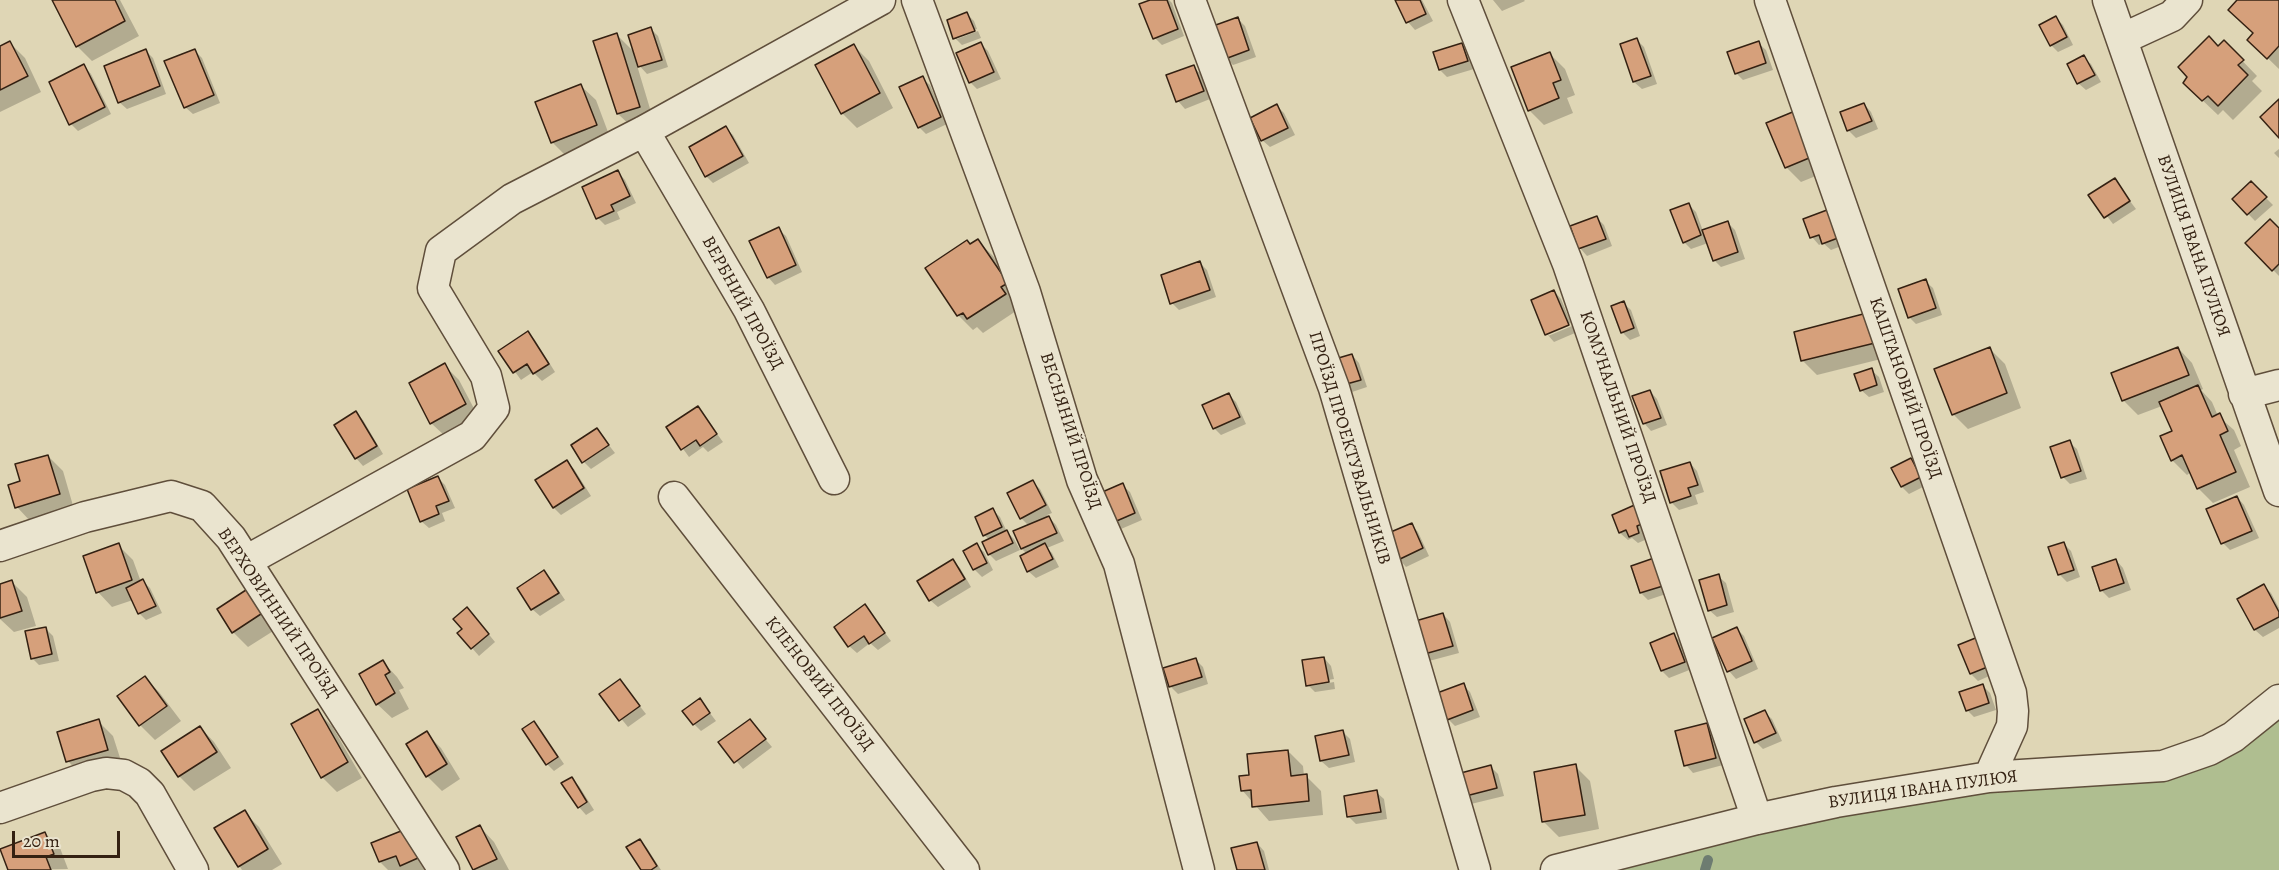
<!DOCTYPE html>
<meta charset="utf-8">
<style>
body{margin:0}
#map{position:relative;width:2279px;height:870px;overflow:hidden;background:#dfd6b5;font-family:Alegreya,serif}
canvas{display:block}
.scale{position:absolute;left:12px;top:831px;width:108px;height:27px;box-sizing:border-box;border:3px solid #342112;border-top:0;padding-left:8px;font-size:18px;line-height:21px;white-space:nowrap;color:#342112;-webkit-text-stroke:4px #eae4cf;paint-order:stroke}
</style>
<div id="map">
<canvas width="2279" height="870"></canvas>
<div class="scale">20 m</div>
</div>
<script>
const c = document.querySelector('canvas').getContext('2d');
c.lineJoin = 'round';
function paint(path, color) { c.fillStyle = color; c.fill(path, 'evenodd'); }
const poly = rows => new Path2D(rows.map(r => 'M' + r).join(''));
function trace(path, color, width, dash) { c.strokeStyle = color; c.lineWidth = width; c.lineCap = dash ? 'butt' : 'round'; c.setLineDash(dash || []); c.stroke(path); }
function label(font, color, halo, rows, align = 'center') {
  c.font = font + ' Alegreya,serif'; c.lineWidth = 4.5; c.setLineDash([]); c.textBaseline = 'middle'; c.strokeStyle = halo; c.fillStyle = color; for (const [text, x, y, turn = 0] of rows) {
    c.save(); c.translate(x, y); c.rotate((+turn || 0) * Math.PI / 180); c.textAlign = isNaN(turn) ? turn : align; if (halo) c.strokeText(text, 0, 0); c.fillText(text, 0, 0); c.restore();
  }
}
paint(poly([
 [2279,700,2279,870,1556,870,1757,819,2137,769]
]), '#afbe90');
paint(poly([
 [54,0,120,0,139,36,92,61,77,46],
 [1154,0,1169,0,1172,3,1184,36,1162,45,1155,38],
 [1396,0,1422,0,1433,21,1415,30,1408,22],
 [1493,0,1524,0,1525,1,1502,11],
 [2239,0,2279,0,2279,69,2249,40,2255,34],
 [967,14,974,21,977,29,957,36,957,39,978,31,981,38,962,45,955,38],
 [2056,18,2063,25,2073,45,2058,52,2051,45],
 [1238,19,1245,26,1256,57,1233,65,1226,58],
 [651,29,658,36,668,67,647,74,636,62,654,122,633,128,618,114,617,35,636,54],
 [1637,40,1644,47,1657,84,1642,89,1634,82,1622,45],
 [2224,42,2257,76,2252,81,2262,91,2233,120,2223,110,2218,115,2199,97,2218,48],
 [10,43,25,58,41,92,0,112,0,48],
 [1758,43,1766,50,1773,70,1743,80,1736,73],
 [981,44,988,51,1001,79,977,89,970,82],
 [1462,44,1469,52,1474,69,1447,77,1440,70],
 [854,46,869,61,893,108,857,128,842,113],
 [194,50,202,58,220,103,193,114,185,107],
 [146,51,153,58,166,94,127,109,119,102],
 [1550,54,1565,69,1575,95,1567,98,1573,113,1544,125,1529,110],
 [2083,57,2091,64,2101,82,2086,90,2078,83],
 [84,66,91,74,111,114,78,131,71,124],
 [1193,67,1201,74,1210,99,1185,109,1178,101],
 [922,78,930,85,947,124,926,134,919,127],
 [581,86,596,100,611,140,567,157,552,142],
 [1864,104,1871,112,1878,129,1856,138,1848,130],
 [1277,106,1284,113,1295,135,1270,147,1262,140],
 [1768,123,1828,171,1801,182,1786,167],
 [725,128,733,135,749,163,713,183,706,176],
 [2279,149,2279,158,2274,153],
 [618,172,625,180,636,203,617,212,620,219,605,225,598,218],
 [2114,180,2136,209,2113,224,2091,195],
 [2251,183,2273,205,2255,221,2234,199],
 [1689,205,1696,212,1703,231,1728,223,1735,230,1745,259,1721,267,1714,260,1708,243,1691,249,1684,242],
 [1827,211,1834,219,1844,245,1831,250,1823,243,1819,245,1812,237],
 [1597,218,1604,225,1612,246,1587,256,1580,248],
 [778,229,786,236,802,272,775,285,768,277],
 [2279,230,2279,276,2247,243],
 [978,241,993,256,1021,298,1019,309,983,333,977,327,973,330,958,315,971,246],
 [1200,263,1207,270,1216,297,1179,310,1172,303],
 [1925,281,1933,288,1942,315,1916,324,1909,317],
 [1554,291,1561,299,1571,323,1548,333,1548,336,1572,326,1575,333,1554,342,1547,334,1533,300],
 [1623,303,1631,310,1640,336,1630,340,1623,333,1613,307],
 [1867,315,1889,357,1817,375,1802,360],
 [528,333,535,340,555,372,542,381,533,372,521,380,500,351],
 [2178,348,2192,363,2203,389,2201,390,2212,402,2218,416,2234,430,2241,446,2234,450,2250,487,2213,503,2198,488,2191,472,2187,475,2172,460,2174,431,2162,406,2138,415,2123,400],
 [1990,349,2005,364,2021,408,1968,429,1953,414],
 [1352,355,1359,363,1367,387,1352,392,1344,384],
 [444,365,459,380,480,420,446,437,431,423],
 [1871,370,1879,377,1884,392,1869,397,1861,390],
 [1650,391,1657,399,1667,425,1651,431,1644,423],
 [1229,395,1236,402,1246,424,1221,435,1214,428],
 [698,408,723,442,708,452,703,447,689,457,668,428],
 [356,413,363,420,383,454,363,466,356,458,336,425],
 [597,430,615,453,591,469,584,462],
 [2069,442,2077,449,2087,479,2070,484,2063,477],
 [48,456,63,471,74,509,31,522,17,507,22,482],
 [1910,459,1918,467,1927,485,1909,494,1902,487,1893,468],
 [567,462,574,469,591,496,561,515,554,508,537,481],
 [1690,463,1697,471,1704,492,1695,495,1698,504,1679,510,1671,502],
 [438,478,445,485,455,508,442,513,445,521,429,528,421,521],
 [1033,482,1040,489,1052,513,1047,515,1056,525,1064,541,1047,548,1052,553,1059,567,1036,578,1028,571,1027,554,1022,549,1015,532,1029,526,1021,518],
 [1122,485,1130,492,1142,520,1121,529,1114,522],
 [2237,497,2244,505,2259,538,2230,550,2223,543],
 [1639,505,1653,529,1643,533,1645,540,1638,543,1632,538,1628,540,1620,533,1613,516],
 [993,510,1000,517,1007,532,1014,539,1020,550,996,561,989,554,990,540,984,535],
 [1411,524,1418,532,1429,556,1406,567,1399,559],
 [2063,543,2071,551,2080,577,2067,582,2060,575,2050,548],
 [118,545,133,560,141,582,143,581,150,588,162,613,146,620,139,613,133,600,112,607,98,592],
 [976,545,984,552,993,570,982,577,974,569,965,551],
 [1654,560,1669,593,1648,600,1641,593],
 [2116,560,2123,568,2131,590,2109,598,2102,591,2094,568],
 [953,561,960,568,971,587,938,607,930,600],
 [544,572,551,579,565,600,540,616,532,609],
 [1718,576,1726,583,1734,612,1717,617,1709,610],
 [12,582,27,597,36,626,14,632,0,619,0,586],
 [2264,586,2271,593,2279,608,2279,628,2263,637,2255,630,2239,599],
 [249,590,278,628,248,647,233,632],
 [865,606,891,641,878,650,870,643,857,653,849,646],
 [1443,614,1450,622,1459,653,1429,661,1422,654],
 [474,616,495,642,479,656,459,633],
 [45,628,53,636,59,661,39,665,32,658],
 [1737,629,1744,636,1758,669,1736,679,1729,671,1714,639],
 [1674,635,1681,642,1692,669,1669,678,1662,671],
 [1960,646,1996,673,1978,681,1971,674],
 [1324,658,1331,666,1334,679,1311,683,1311,686,1334,682,1335,689,1315,692,1308,685],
 [1196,660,1203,667,1208,684,1178,694,1170,686],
 [383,662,397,677,404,688,399,690,409,709,392,718,377,704],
 [145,678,159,692,181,721,155,740,140,725,119,697],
 [620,681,646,714,628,727,602,695],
 [1463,685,1470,692,1480,717,1455,726,1448,719],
 [1983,686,1990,693,1996,710,1974,717,1967,710],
 [700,700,716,721,701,731,694,724],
 [317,711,332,726,362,778,337,792,322,777],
 [1764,712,1772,719,1782,741,1763,749,1756,742],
 [98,721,113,736,122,764,82,776,68,761],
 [750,721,772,747,743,769,721,742],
 [534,723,541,730,564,764,554,771,547,764],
 [1706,724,1714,732,1723,765,1693,773,1686,765],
 [200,727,214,742,231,768,194,791,179,776],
 [1342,731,1350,739,1355,762,1329,768,1321,761],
 [426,733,441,748,460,779,442,791,427,776],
 [1288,751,1303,766,1304,776,1306,776,1321,791,1323,815,1269,821,1242,790,1251,776],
 [1575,766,1590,781,1599,829,1559,837,1544,822],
 [1491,767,1498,774,1504,796,1471,804,1464,797],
 [571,779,579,786,594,810,586,815,579,807],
 [1376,792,1384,799,1387,819,1356,824,1349,817],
 [244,812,259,827,282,864,272,870,242,870,216,829],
 [480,827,494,842,509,870,475,870,458,838],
 [405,830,430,870,388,870,380,862],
 [45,833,60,848,68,869,10,870],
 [640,841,647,848,661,870,643,870],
 [1257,843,1264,851,1269,870,1238,870]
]), '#0003');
trace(poly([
 [1705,870,1708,860]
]), '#6d7c71', 10);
const building = poly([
 [52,0,115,0,125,21,76,47,52,0],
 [1150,0,1167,0,1178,29,1153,39,1139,4,1150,0],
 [1395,0,1420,0,1426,14,1406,23,1395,0],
 [2237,0,2279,0,2279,46,2267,59,2247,40,2253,33,2228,10,2237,0],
 [967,12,975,31,953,39,947,20,967,12],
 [2056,16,2067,37,2050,46,2039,25,2056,16],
 [1238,17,1249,50,1225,59,1213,26,1238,17],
 [651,27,662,60,638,67,628,35,651,27],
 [617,33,640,107,617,114,593,41,617,33],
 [2209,36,2218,46,2224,40,2244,60,2238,65,2248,75,2218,106,2208,96,2202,101,2183,83,2187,77,2178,67,2209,36],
 [1637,38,1651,76,1633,82,1620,44,1637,38],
 [10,41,28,76,0,90,0,46,10,41],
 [1759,41,1766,63,1735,74,1727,52,1759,41],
 [981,42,994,72,969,83,956,53,981,42],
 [1462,43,1468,61,1439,70,1433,52,1462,43],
 [854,44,880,93,841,114,815,65,854,44],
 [146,49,160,86,118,103,104,66,146,49],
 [195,49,214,95,184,108,164,61,195,49],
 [1550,52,1561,80,1553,83,1559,98,1528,111,1511,67,1550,52],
 [2084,55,2095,75,2077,84,2067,64,2084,55],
 [84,64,105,107,69,125,49,82,84,64],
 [1194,65,1204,91,1176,102,1166,75,1194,65],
 [923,76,941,117,918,128,899,87,923,76],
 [581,84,597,125,551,143,535,102,581,84],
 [2279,99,2279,138,2260,117,2279,99],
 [1864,103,1872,121,1847,131,1840,112,1864,103],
 [1277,104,1288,128,1261,141,1250,118,1277,104],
 [1795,111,1814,156,1785,168,1766,123,1795,111],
 [726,126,743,156,705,177,689,147,726,126],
 [618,170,630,196,611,205,614,211,596,219,582,187,618,170],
 [2115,178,2130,201,2104,218,2088,195,2115,178],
 [2251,181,2267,197,2247,215,2232,199,2251,181],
 [1689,203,1701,235,1683,243,1670,210,1689,203],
 [1827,210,1838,238,1822,244,1819,235,1810,238,1803,219,1827,210],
 [1597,216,1606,239,1578,249,1570,226,1597,216],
 [2270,219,2279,228,2279,264,2272,271,2245,243,2270,219],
 [1728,221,1738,252,1713,261,1702,230,1728,221],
 [779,227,796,265,767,278,749,241,779,227],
 [978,239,1008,283,1001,287,1006,294,967,319,963,313,957,316,925,268,967,240,970,244,978,239],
 [1200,261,1210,290,1170,304,1161,275,1200,261],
 [1926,279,1936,308,1908,318,1898,289,1926,279],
 [1554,290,1569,325,1545,335,1531,300,1554,290],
 [1624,301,1634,328,1621,333,1611,306,1624,301],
 [1867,313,1875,343,1801,361,1794,332,1867,313],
 [528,331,549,364,533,374,527,364,513,373,498,351,528,331],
 [1990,347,2007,393,1952,415,1934,369,1990,347],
 [2178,347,2189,375,2122,401,2111,373,2178,347],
 [1352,354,1361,380,1343,385,1335,359,1352,354],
 [445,363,466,404,430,424,409,383,445,363],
 [1872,368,1877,385,1860,391,1854,374,1872,368],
 [2198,385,2212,417,2220,413,2228,431,2220,435,2236,472,2197,489,2182,455,2171,461,2160,436,2172,431,2159,402,2198,385],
 [1650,390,1661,418,1643,424,1632,396,1650,390],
 [1229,393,1240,417,1213,429,1202,405,1229,393],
 [698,406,717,434,700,446,696,440,681,450,666,427,698,406],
 [356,411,377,446,355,459,334,425,356,411],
 [597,428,609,445,582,463,571,445,597,428],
 [2070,440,2081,471,2061,478,2050,447,2070,440],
 [48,455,60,494,15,508,8,485,20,481,15,464,48,455],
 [1911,458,1921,477,1901,487,1891,468,1911,458],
 [567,460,584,488,553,508,535,480,567,460],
 [1690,462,1698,485,1688,488,1691,496,1670,503,1660,471,1690,462],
 [438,476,449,501,436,506,439,514,420,522,407,489,438,476],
 [1033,480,1046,505,1020,519,1007,493,1033,480],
 [1123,483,1135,513,1112,523,1100,493,1123,483],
 [2237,496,2252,531,2221,544,2206,509,2237,496],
 [1639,503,1647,522,1637,526,1639,533,1629,537,1626,530,1619,533,1612,515,1639,503],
 [993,508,1002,527,983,536,975,517,993,508],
 [1049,516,1057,533,1021,549,1013,531,1049,516],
 [1412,523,1423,548,1398,560,1386,534,1412,523],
 [1007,530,1013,543,988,555,982,542,1007,530],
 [2064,542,2074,570,2058,575,2048,547,2064,542],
 [119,543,132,580,96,593,83,556,119,543],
 [977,543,987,563,973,570,963,551,977,543],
 [1045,543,1053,559,1027,572,1020,556,1045,543],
 [1654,558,1663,586,1640,593,1631,566,1654,558],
 [953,559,965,579,929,601,917,581,953,559],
 [2116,559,2124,583,2100,591,2092,567,2116,559],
 [544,570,559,593,531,610,517,588,544,570],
 [1719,574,1727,605,1708,611,1699,580,1719,574],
 [143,579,156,606,138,614,126,588,143,579],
 [12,580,22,611,0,618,0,584,12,580],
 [2264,584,2279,612,2279,617,2254,630,2237,599,2264,584],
 [249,588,264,612,232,633,217,609,249,588],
 [865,604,885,633,869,644,864,636,848,647,834,627,865,604],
 [467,607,489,634,471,649,457,633,462,629,453,619,467,607],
 [1443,613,1453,646,1421,655,1412,622,1443,613],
 [46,627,52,654,31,659,25,631,46,627],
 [1737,627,1752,661,1727,672,1712,638,1737,627],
 [1674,633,1685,662,1661,671,1650,643,1674,633],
 [1978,637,1990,666,1970,674,1958,645,1978,637],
 [1324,657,1329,682,1306,686,1302,660,1324,657],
 [1196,658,1202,677,1169,687,1163,668,1196,658],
 [383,660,390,672,385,675,395,693,376,705,359,674,383,660],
 [145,676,167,706,139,726,117,696,145,676],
 [620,679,640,706,619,721,599,694,620,679],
 [1464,683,1473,710,1447,720,1437,693,1464,683],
 [1983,684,1989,703,1966,711,1959,692,1983,684],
 [700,698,710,713,693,725,682,711,700,698],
 [318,709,348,762,321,778,291,724,318,709],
 [1765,710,1776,733,1754,743,1744,719,1765,710],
 [99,719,108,750,66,762,57,732,99,719],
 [750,719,766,739,734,763,718,742,750,719],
 [534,721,558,757,546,765,522,729,534,721],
 [1707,723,1716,758,1684,766,1675,731,1707,723],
 [200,726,217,752,178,777,161,751,200,726],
 [1343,730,1349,755,1320,761,1315,736,1343,730],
 [427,731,447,764,426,777,406,744,427,731],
 [1288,750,1291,776,1307,774,1309,801,1252,807,1251,790,1241,791,1239,776,1249,775,1247,754,1288,750],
 [1576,764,1585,815,1542,822,1534,772,1576,764],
 [1491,765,1497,788,1462,797,1457,774,1491,765],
 [572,777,587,802,578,808,561,783,572,777],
 [1377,790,1381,812,1347,817,1344,796,1377,790],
 [245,810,268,849,238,867,214,828,245,810],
 [480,825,497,859,473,870,456,837,480,825],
 [406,829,418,858,400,866,396,856,379,862,371,843,406,829],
 [45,832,54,854,46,857,51,870,8,870,0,849,45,832],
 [640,839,657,866,651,870,641,870,626,847,640,839],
 [1257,842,1265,870,1237,870,1231,848,1257,842]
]);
paint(building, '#d6a07b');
trace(building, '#342112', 1.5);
const street = poly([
 [917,0,1025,292,1082,480,1119,564,1199,870],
 [1190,0,1334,388,1475,870],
 [1463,0,1568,264,1757,819],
 [1770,0,2011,693,2013,711,2012,726,1989,777],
 [2108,0,2279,491],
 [2122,39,2172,16,2187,0],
 [644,131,749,310,834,479],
 [2244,394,2279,385],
 [674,497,964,870],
 [0,546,85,517,171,496,202,506,231,538,444,870],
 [246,561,472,436,494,408,486,376,433,288,441,251,512,199,644,131,880,0],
 [0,808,91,776,106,773,124,775,139,783,150,794,193,870],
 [1556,870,1757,819,1836,802,1989,777,2163,766,2209,750,2233,737,2279,700]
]);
trace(street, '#5f4e3b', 33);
trace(street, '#eae4cf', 30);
label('18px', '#342112', '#eae4cf', [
 ["ВУЛИЦЯ ІВАНА ПУЛЮЯ",2193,246,71],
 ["ВЕРБНИЙ ПРОЇЗД",742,303,61],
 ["КАШТАНОВИЙ ПРОЇЗД",1905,388,71],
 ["КОМУНАЛЬНИЙ ПРОЇЗД",1617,407,71],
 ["ВЕСНЯНИЙ ПРОЇЗД",1070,431,72],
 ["ПРОЇЗД ПРОЕКТУВАЛЬНИКІВ",1349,448,73],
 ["ВЕРХОВИННИЙ ПРОЇЗД",277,613,56],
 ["КЛЕНОВИЙ ПРОЇЗД",819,684,52],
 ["ВУЛИЦЯ ІВАНА ПУЛЮЯ",1923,790,-8]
]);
</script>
